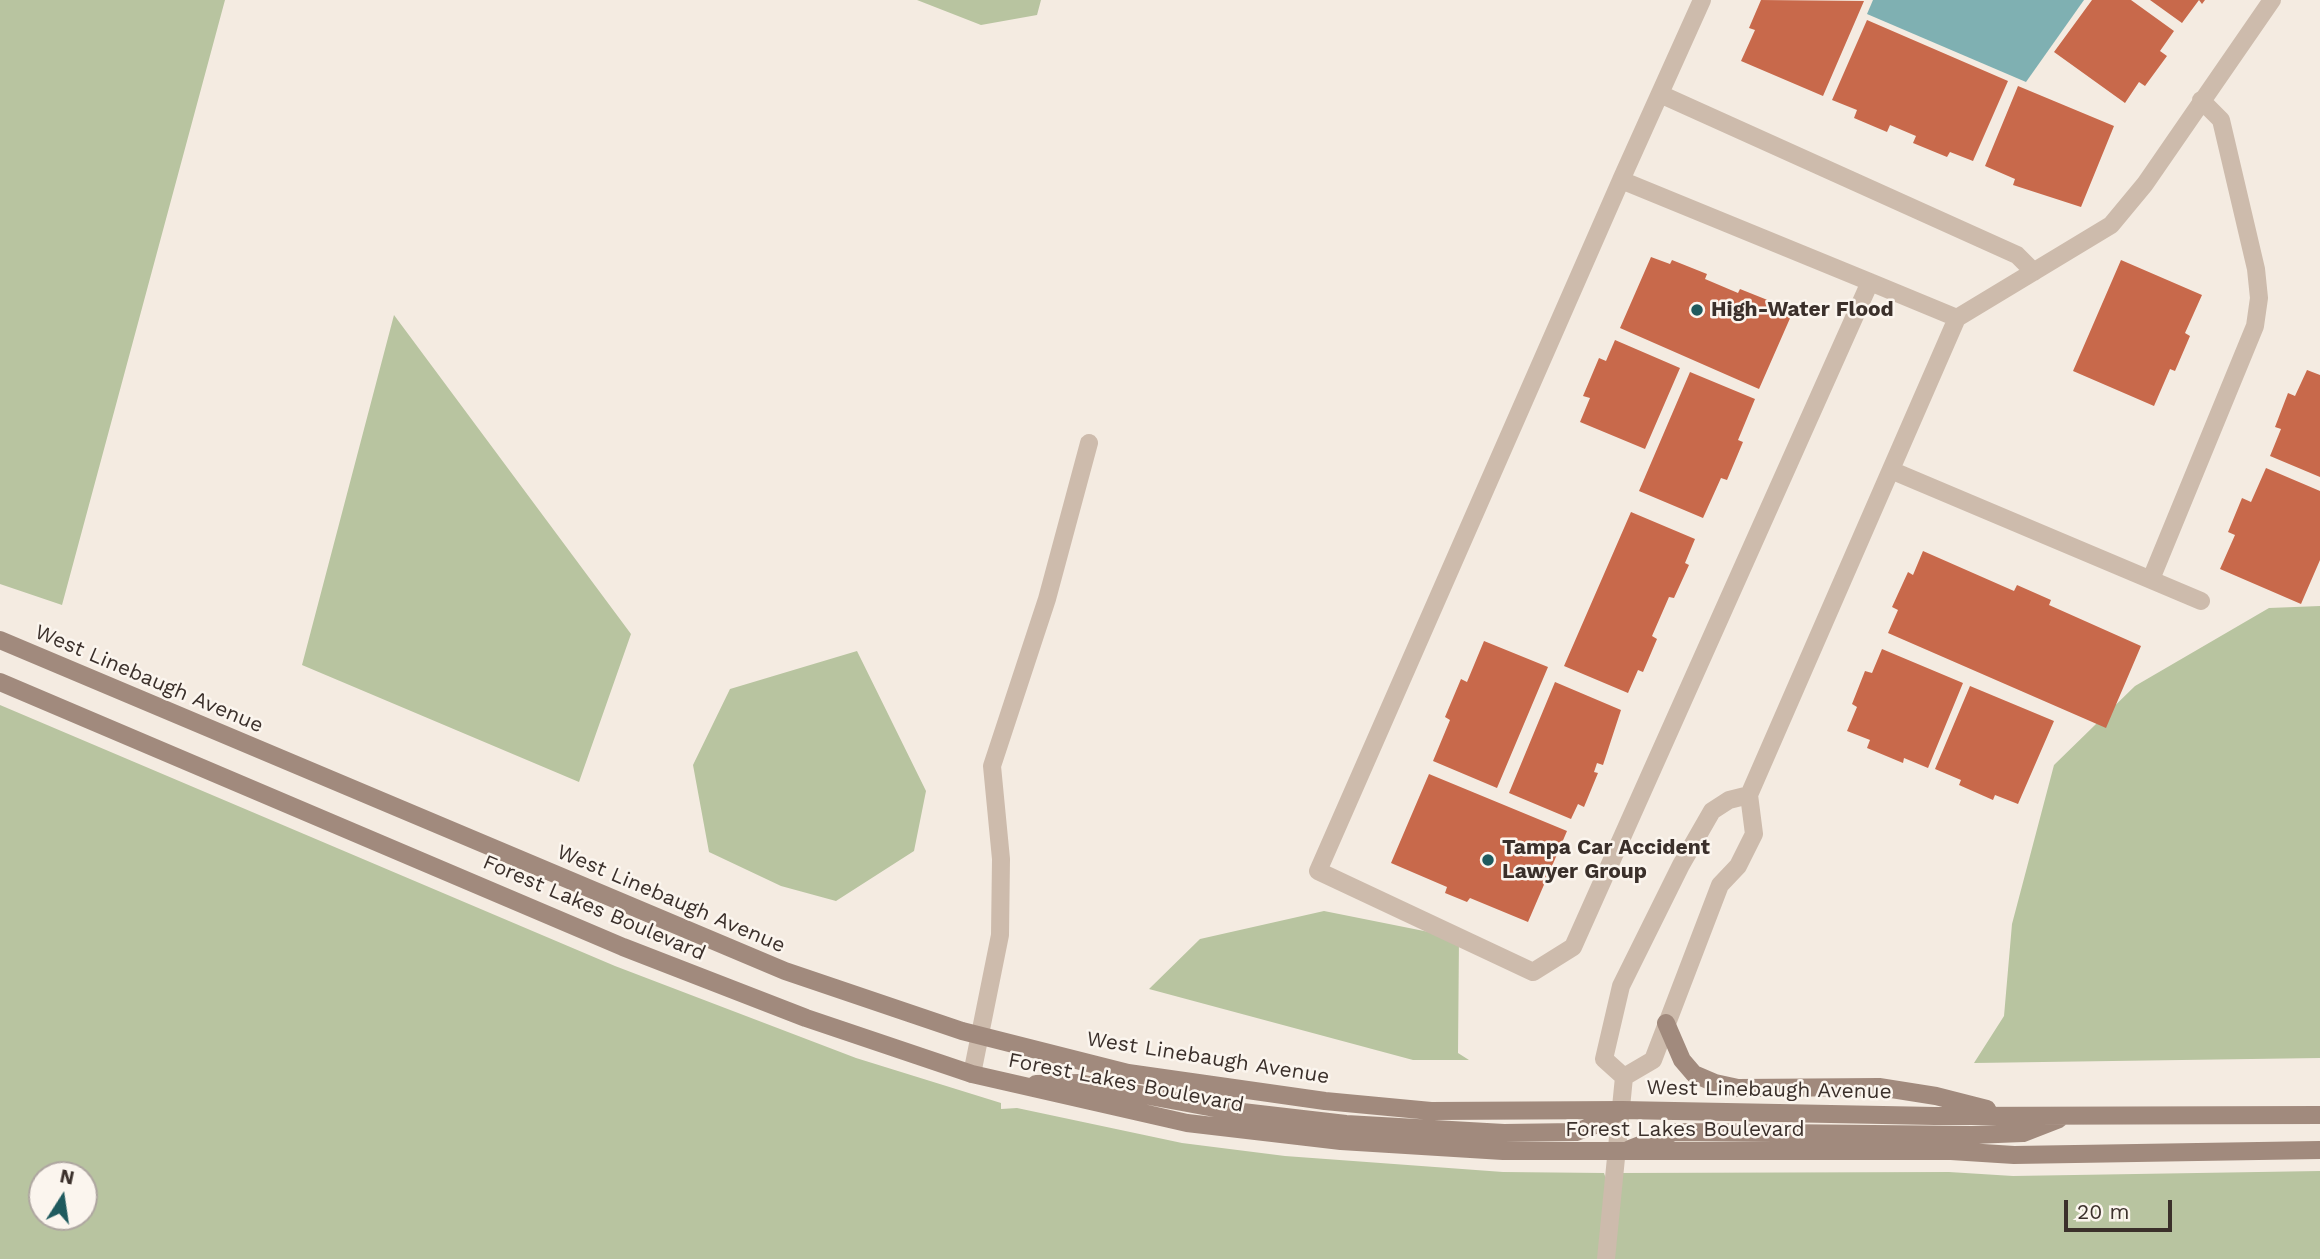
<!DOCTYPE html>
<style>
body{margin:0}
#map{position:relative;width:2320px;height:1259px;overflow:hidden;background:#f4ebe1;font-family:"Work Sans",sans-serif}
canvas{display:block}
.north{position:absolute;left:28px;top:1161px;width:70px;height:70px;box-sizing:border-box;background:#fbf5ee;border:2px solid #aea6a0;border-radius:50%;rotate:12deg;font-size:19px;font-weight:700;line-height:28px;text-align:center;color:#3b302b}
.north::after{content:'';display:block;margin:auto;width:24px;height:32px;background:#1f5a5e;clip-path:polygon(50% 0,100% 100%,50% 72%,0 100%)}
.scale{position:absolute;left:2064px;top:1200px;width:108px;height:32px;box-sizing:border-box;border:4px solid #3b302b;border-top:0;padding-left:9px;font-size:21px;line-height:24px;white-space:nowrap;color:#3b302b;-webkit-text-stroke:5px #fbf5ee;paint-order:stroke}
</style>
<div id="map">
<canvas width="2320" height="1259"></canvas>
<div class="north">N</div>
<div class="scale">20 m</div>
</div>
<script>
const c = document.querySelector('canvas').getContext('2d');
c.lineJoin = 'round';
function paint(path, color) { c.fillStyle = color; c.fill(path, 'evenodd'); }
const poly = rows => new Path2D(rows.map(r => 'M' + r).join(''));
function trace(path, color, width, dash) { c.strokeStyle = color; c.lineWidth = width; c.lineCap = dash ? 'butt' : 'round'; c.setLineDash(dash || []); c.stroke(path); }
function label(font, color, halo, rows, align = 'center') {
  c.font = font + ' "Work Sans",sans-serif'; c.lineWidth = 5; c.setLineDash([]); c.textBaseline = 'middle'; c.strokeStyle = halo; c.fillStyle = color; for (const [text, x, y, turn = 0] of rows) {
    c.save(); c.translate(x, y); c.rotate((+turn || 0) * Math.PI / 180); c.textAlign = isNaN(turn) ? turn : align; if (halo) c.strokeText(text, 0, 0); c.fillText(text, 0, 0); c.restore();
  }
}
paint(poly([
 [0,0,225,0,62,605,0,584],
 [917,0,1041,0,1037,15,981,25],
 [394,315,631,634,579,782,302,665],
 [2320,606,2320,1058,1974,1063,2004,1016,2012,924,2054,765,2135,686,2269,608],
 [857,651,926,791,914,851,836,901,781,886,709,852,693,765,730,689],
 [0,705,615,966,856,1058,1001,1103,1001,1109,1017,1108,1182,1143,1285,1156,1503,1172,1604,1173,1606,1179,1620,1173,1949,1172,2013,1176,2320,1171,2320,1259,0,1259],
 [42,1175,84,1175,84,1217,42,1217],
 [1324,911,1459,938,1458,1053,1469,1060,1413,1060,1149,989,1200,939]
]), '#b8c4a0');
paint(poly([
 [1873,0,2084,0,2026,82,1867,14]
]), '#7fb0b2');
paint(poly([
 [1761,0,1864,1,1823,96,1741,61,1755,30,1749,28],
 [2092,0,2131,0,2174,31,2160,51,2167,56,2145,86,2139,82,2125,103,2054,52],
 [2150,0,2205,0,2202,4,2199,0,2182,23],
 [1867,20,2008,81,1973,161,1950,152,1947,157,1913,143,1916,136,1890,125,1887,132,1854,118,1857,110,1832,100],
 [2018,86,2114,126,2081,207,2013,185,2015,179,1985,166],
 [1651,257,1670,264,1672,260,1707,274,1705,279,1738,293,1740,289,1775,303,1772,308,1791,316,1759,389,1620,328],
 [2121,260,2202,295,2185,333,2190,336,2175,371,2170,369,2154,406,2073,371],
 [1615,340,1680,368,1645,449,1580,422,1590,398,1583,396,1599,358,1606,361],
 [2307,370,2320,375,2320,477,2270,456,2281,429,2275,427,2288,393,2295,396],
 [1690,372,1755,399,1738,440,1743,442,1727,480,1721,478,1703,518,1639,491],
 [2266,468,2320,491,2320,560,2301,604,2220,569,2235,535,2228,532,2242,498,2251,502],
 [1631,512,1695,539,1685,563,1689,565,1674,598,1669,597,1652,636,1657,639,1643,672,1638,670,1628,693,1564,666],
 [1923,551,2014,591,2017,585,2051,600,2049,605,2141,646,2106,728,1888,633,1898,610,1892,607,1908,572,1913,575],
 [1484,641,1548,667,1497,788,1433,761,1450,720,1445,717,1461,679,1467,682],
 [1882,649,1963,683,1928,768,1904,758,1903,763,1867,748,1870,740,1847,731,1857,707,1852,704,1865,671,1872,673],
 [1555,682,1621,710,1603,765,1597,763,1594,772,1598,773,1584,807,1578,804,1571,819,1509,793],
 [1970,686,2054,721,2018,804,1995,795,1993,800,1959,785,1961,780,1935,769],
 [1429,774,1567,831,1528,922,1470,898,1467,902,1445,893,1447,887,1391,863]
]), '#c8694b');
trace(poly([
 [1660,94,2017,255,2034,272],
 [1621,180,1702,0],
 [1870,282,1573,947,1533,972,1318,871,1621,180,1870,282,1957,318],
 [1893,471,2201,601],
 [2151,579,2255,326,2259,298,2256,269,2221,120,2201,100],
 [972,1074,1000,935,1001,859,992,766,1047,599,1089,443],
 [1624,1077,1653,1060,1720,885,1738,866,1754,834,1749,795,1957,318,2111,225,2145,184,2272,0],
 [1624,1077,1604,1059,1621,986,1681,865,1712,811,1729,800,1749,795],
 [1606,1259,1624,1077]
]), '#cdbbac', 18);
trace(poly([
 [0,640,785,971,962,1031,1128,1073,1325,1101,1431,1111,1622,1110,1935,1116,2320,1115],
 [0,682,623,947,806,1018,972,1074,1187,1123,1341,1141,1503,1151,1951,1151,2014,1155,2320,1150],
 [1666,1023,1682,1060,1694,1074,1715,1083,1738,1088,1879,1087,1936,1096,1987,1109],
 [1036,1084,1079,1083,1225,1110,1346,1124,1504,1133,1576,1132,1600,1123,1622,1110],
 [1630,1149,1674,1132,1972,1135,2023,1133,2059,1119]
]), '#a18a7d', 18);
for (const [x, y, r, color] of [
 [1697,310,7,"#1f5a5e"],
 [1488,860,7,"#1f5a5e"]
]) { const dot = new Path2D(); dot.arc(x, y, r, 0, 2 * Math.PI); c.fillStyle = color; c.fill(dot); trace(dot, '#fbf5ee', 2.5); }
label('bold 21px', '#3b302b', '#fbf5ee', [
 ["High-Water Flood",1711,310],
 ["Tampa Car Accident",1502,848],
 ["Lawyer Group",1502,872]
], 'left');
label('21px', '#3b302b', '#fbf5ee', [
 ["West Linebaugh Avenue",149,679,23],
 ["West Linebaugh Avenue",671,899,23],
 ["Forest Lakes Boulevard",594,908,23],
 ["West Linebaugh Avenue",1208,1058,9],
 ["Forest Lakes Boulevard",1126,1083,11],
 ["West Linebaugh Avenue",1769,1090,1],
 ["Forest Lakes Boulevard",1685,1130]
]);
</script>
